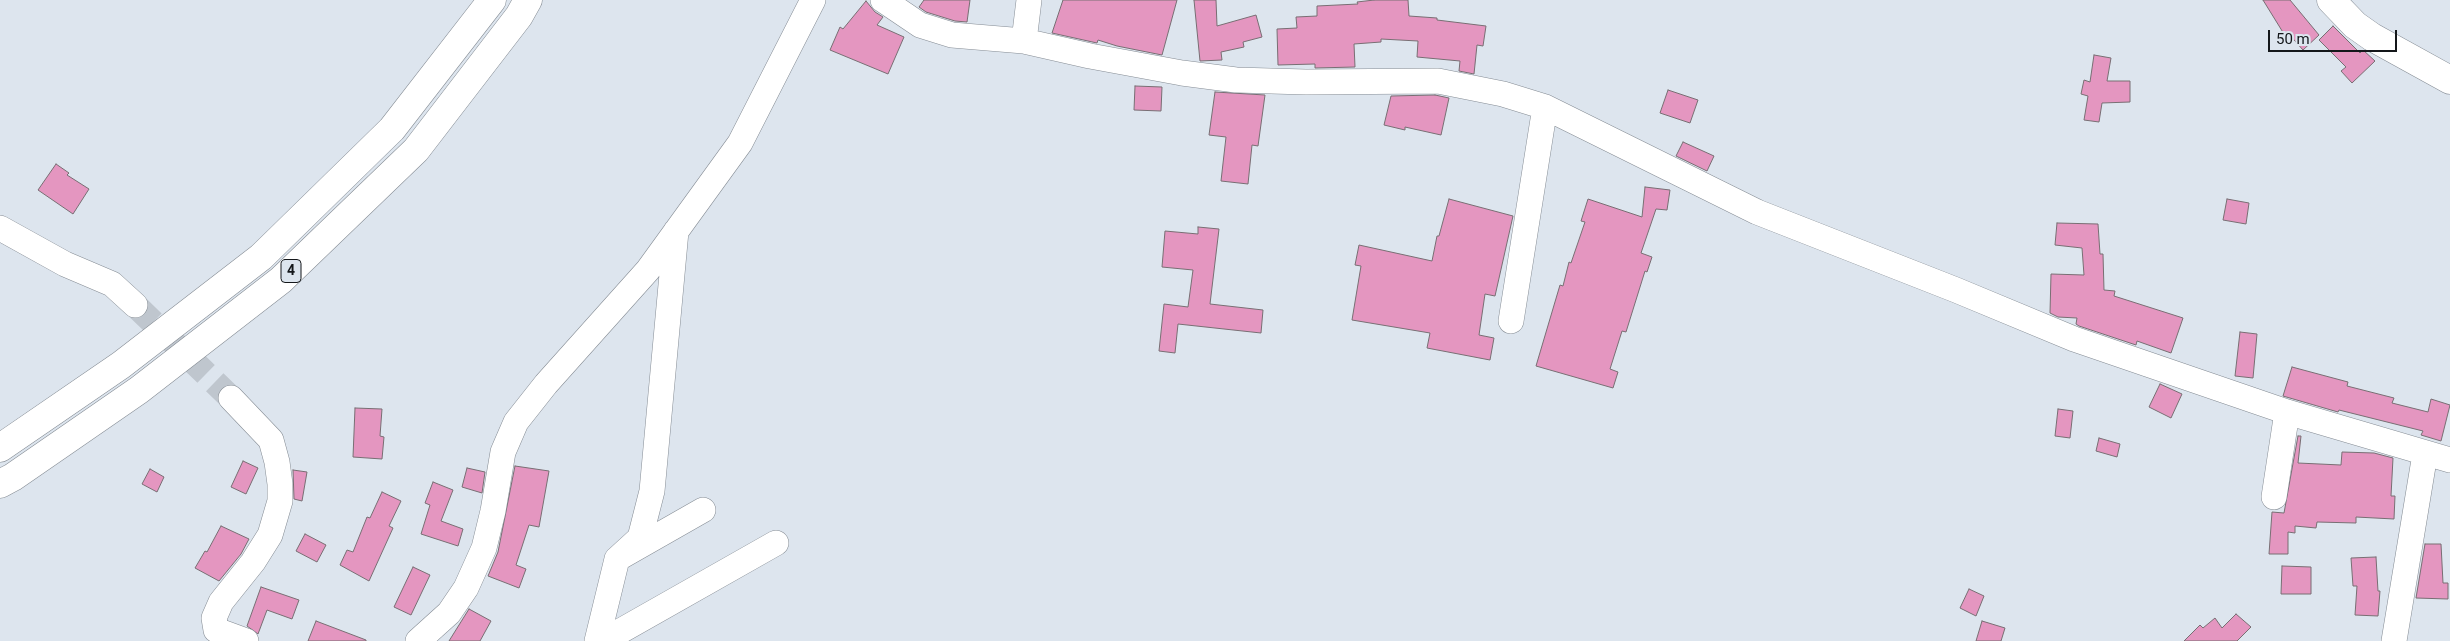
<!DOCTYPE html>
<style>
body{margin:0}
#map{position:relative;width:2450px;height:641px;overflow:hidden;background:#dde5ee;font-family:Roboto,sans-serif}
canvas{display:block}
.scale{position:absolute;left:2268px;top:30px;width:129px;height:22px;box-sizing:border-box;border:2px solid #14171a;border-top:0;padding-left:6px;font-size:15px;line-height:18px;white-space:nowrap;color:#14171a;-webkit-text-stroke:4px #dde5ee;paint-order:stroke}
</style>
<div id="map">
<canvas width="2450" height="641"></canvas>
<div class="scale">50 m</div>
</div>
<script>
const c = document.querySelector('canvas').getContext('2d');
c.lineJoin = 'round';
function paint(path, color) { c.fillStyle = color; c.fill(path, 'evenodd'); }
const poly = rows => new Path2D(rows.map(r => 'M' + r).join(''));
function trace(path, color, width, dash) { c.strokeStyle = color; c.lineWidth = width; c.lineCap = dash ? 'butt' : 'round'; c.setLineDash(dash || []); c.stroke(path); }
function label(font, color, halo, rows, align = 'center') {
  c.font = font + ' Roboto,sans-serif'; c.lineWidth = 4; c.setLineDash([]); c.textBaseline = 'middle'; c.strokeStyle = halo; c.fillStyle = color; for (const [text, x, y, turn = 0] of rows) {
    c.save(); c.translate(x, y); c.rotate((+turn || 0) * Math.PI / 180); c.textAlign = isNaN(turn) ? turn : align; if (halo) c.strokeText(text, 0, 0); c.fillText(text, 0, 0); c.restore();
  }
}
const building = poly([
 [924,0,970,0,967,22,955,21,926,12,919,7,924,0],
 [1063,0,1177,0,1162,55,1117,46,1098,40,1097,43,1052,33,1063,0],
 [1194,0,1216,0,1217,26,1256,15,1262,37,1243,42,1244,47,1221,52,1222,60,1200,61,1194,0],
 [1374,0,1408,0,1409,16,1437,18,1437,20,1486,26,1483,46,1477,45,1474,74,1459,71,1460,61,1417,57,1418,41,1381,39,1381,42,1354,44,1355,67,1315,68,1315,64,1278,65,1277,29,1297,28,1296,17,1317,16,1317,6,1358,4,1357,2,1374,0],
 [2263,0,2290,0,2319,35,2303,50,2287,32,2284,34,2263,0],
 [866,1,875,12,883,17,877,25,904,37,888,74,830,50,840,27,843,29,866,1],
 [2333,26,2360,53,2363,50,2375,61,2352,83,2341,71,2346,67,2319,40,2333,26],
 [2094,55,2111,58,2107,81,2130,81,2130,102,2102,103,2099,122,2084,120,2088,96,2081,94,2084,80,2090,82,2094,55],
 [1135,86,1162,87,1161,111,1134,110,1135,86],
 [1668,90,1698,100,1690,123,1660,113,1668,90],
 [1215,92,1265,95,1258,146,1252,145,1248,184,1221,181,1226,137,1209,135,1215,92],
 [1435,95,1449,98,1441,135,1405,127,1405,130,1384,125,1391,96,1435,95],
 [1683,142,1714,156,1707,171,1676,156,1683,142],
 [56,164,69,173,67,175,89,189,73,214,38,190,56,164],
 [1645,187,1670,190,1667,210,1656,209,1641,253,1652,257,1647,272,1645,271,1626,332,1622,331,1610,369,1618,372,1613,388,1536,366,1560,285,1563,286,1569,262,1571,263,1585,222,1581,221,1588,199,1642,217,1645,187],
 [1449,199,1513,216,1495,296,1485,294,1479,335,1494,338,1490,360,1427,348,1430,333,1352,320,1361,266,1355,265,1359,245,1432,261,1437,236,1439,236,1449,199],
 [2227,199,2249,203,2246,224,2223,220,2227,199],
 [2057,223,2098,224,2100,254,2103,254,2104,290,2115,291,2114,296,2183,318,2171,353,2137,341,2136,345,2079,326,2076,324,2077,318,2058,317,2050,313,2051,274,2084,275,2082,248,2055,245,2057,223],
 [1198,227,1219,229,1210,304,1263,310,1261,333,1178,324,1175,353,1159,351,1164,304,1188,307,1193,270,1162,267,1165,231,1198,234,1198,227],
 [2240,332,2257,334,2253,378,2235,376,2240,332],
 [2292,367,2348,382,2347,386,2394,398,2392,403,2428,412,2431,399,2450,405,2441,441,2421,435,2423,431,2339,410,2338,412,2283,396,2292,367],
 [2160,384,2182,394,2171,418,2149,407,2160,384],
 [355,408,382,409,380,436,384,437,382,459,353,457,355,408],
 [2058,409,2073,411,2070,438,2055,436,2058,409],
 [2298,436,2301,436,2298,463,2341,465,2342,452,2374,453,2393,458,2391,496,2395,496,2394,519,2356,517,2356,523,2317,522,2316,528,2295,526,2295,533,2288,532,2288,554,2269,554,2272,512,2284,513,2298,436],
 [2099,438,2120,444,2117,457,2096,451,2099,438],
 [243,461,258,468,246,494,231,487,243,461],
 [515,466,549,471,539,527,529,525,516,565,526,569,519,588,488,576,498,552,515,466],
 [467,468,485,472,482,493,462,487,467,468],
 [150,469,164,477,157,492,142,484,150,469],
 [293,470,307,472,302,501,294,499,293,470],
 [433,482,453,490,441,521,463,529,458,546,421,534,430,505,425,503,433,482],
 [382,492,401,501,389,526,393,528,369,581,340,565,347,550,353,552,367,517,370,518,382,492],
 [221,526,249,539,241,554,219,581,195,568,205,551,207,552,221,526],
 [305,534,326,545,317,562,296,551,305,534],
 [2425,544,2441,544,2443,583,2448,583,2448,599,2416,598,2425,544],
 [2376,557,2378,591,2380,591,2378,616,2355,615,2357,586,2353,586,2351,558,2376,557],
 [2282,566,2311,567,2311,594,2281,594,2282,566],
 [413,567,430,575,411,615,394,607,413,567],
 [261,587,299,600,292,619,267,610,258,634,247,626,261,587],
 [1969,589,1984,596,1976,616,1960,608,1969,589],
 [469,609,491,621,480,641,449,641,469,609],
 [2236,614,2251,627,2237,641,2184,641,2200,625,2203,628,2215,618,2222,628,2236,614],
 [316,621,366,640,366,641,308,641,316,621],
 [1982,621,2005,628,2001,641,1976,641,1982,621]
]);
paint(building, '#e496c0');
trace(building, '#786e73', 1);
trace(poly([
 [135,305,231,398]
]), '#bfc6ce', 25, [25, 12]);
const minor = poly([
 [883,0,920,25,952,35,1024,41,1090,56,1182,73,1236,80,1306,82,1438,81,1503,94,1545,107,1757,212,1956,290,2074,339,2287,412,2450,460],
 [1024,41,1029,0],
 [0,228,65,264,112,284,135,305],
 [676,231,652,491,640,538,617,559,703,510],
 [1511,321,1545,107],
 [231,398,271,440,277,462,280,484,280,501,270,535,253,562,221,602,214,618,216,630,246,641],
 [2274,497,2287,412],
 [418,641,449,613,466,588,484,548,493,511,503,452,516,422,546,384,648,270,740,143,813,0],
 [597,641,617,559],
 [603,641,776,543],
 [2394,641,2425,454]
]);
const major = poly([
 [2331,0,2355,25,2372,37,2450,80]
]);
const highway = poly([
 [0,448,121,365,261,257,392,129,492,0],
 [0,484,13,477,139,390,281,280,416,150,519,16,528,0]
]);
trace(minor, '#858c94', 26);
trace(major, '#858c94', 29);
trace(highway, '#858c94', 29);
trace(minor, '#fff', 25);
trace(major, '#fff', 28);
trace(highway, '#fff', 28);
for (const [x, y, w] of [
 [291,271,20]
]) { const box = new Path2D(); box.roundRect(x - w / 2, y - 11.5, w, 23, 4); c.fillStyle = '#dde5ee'; c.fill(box); trace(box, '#14171a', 1); }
label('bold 14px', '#14171a', null, [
 ["4",291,271]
]);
</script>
